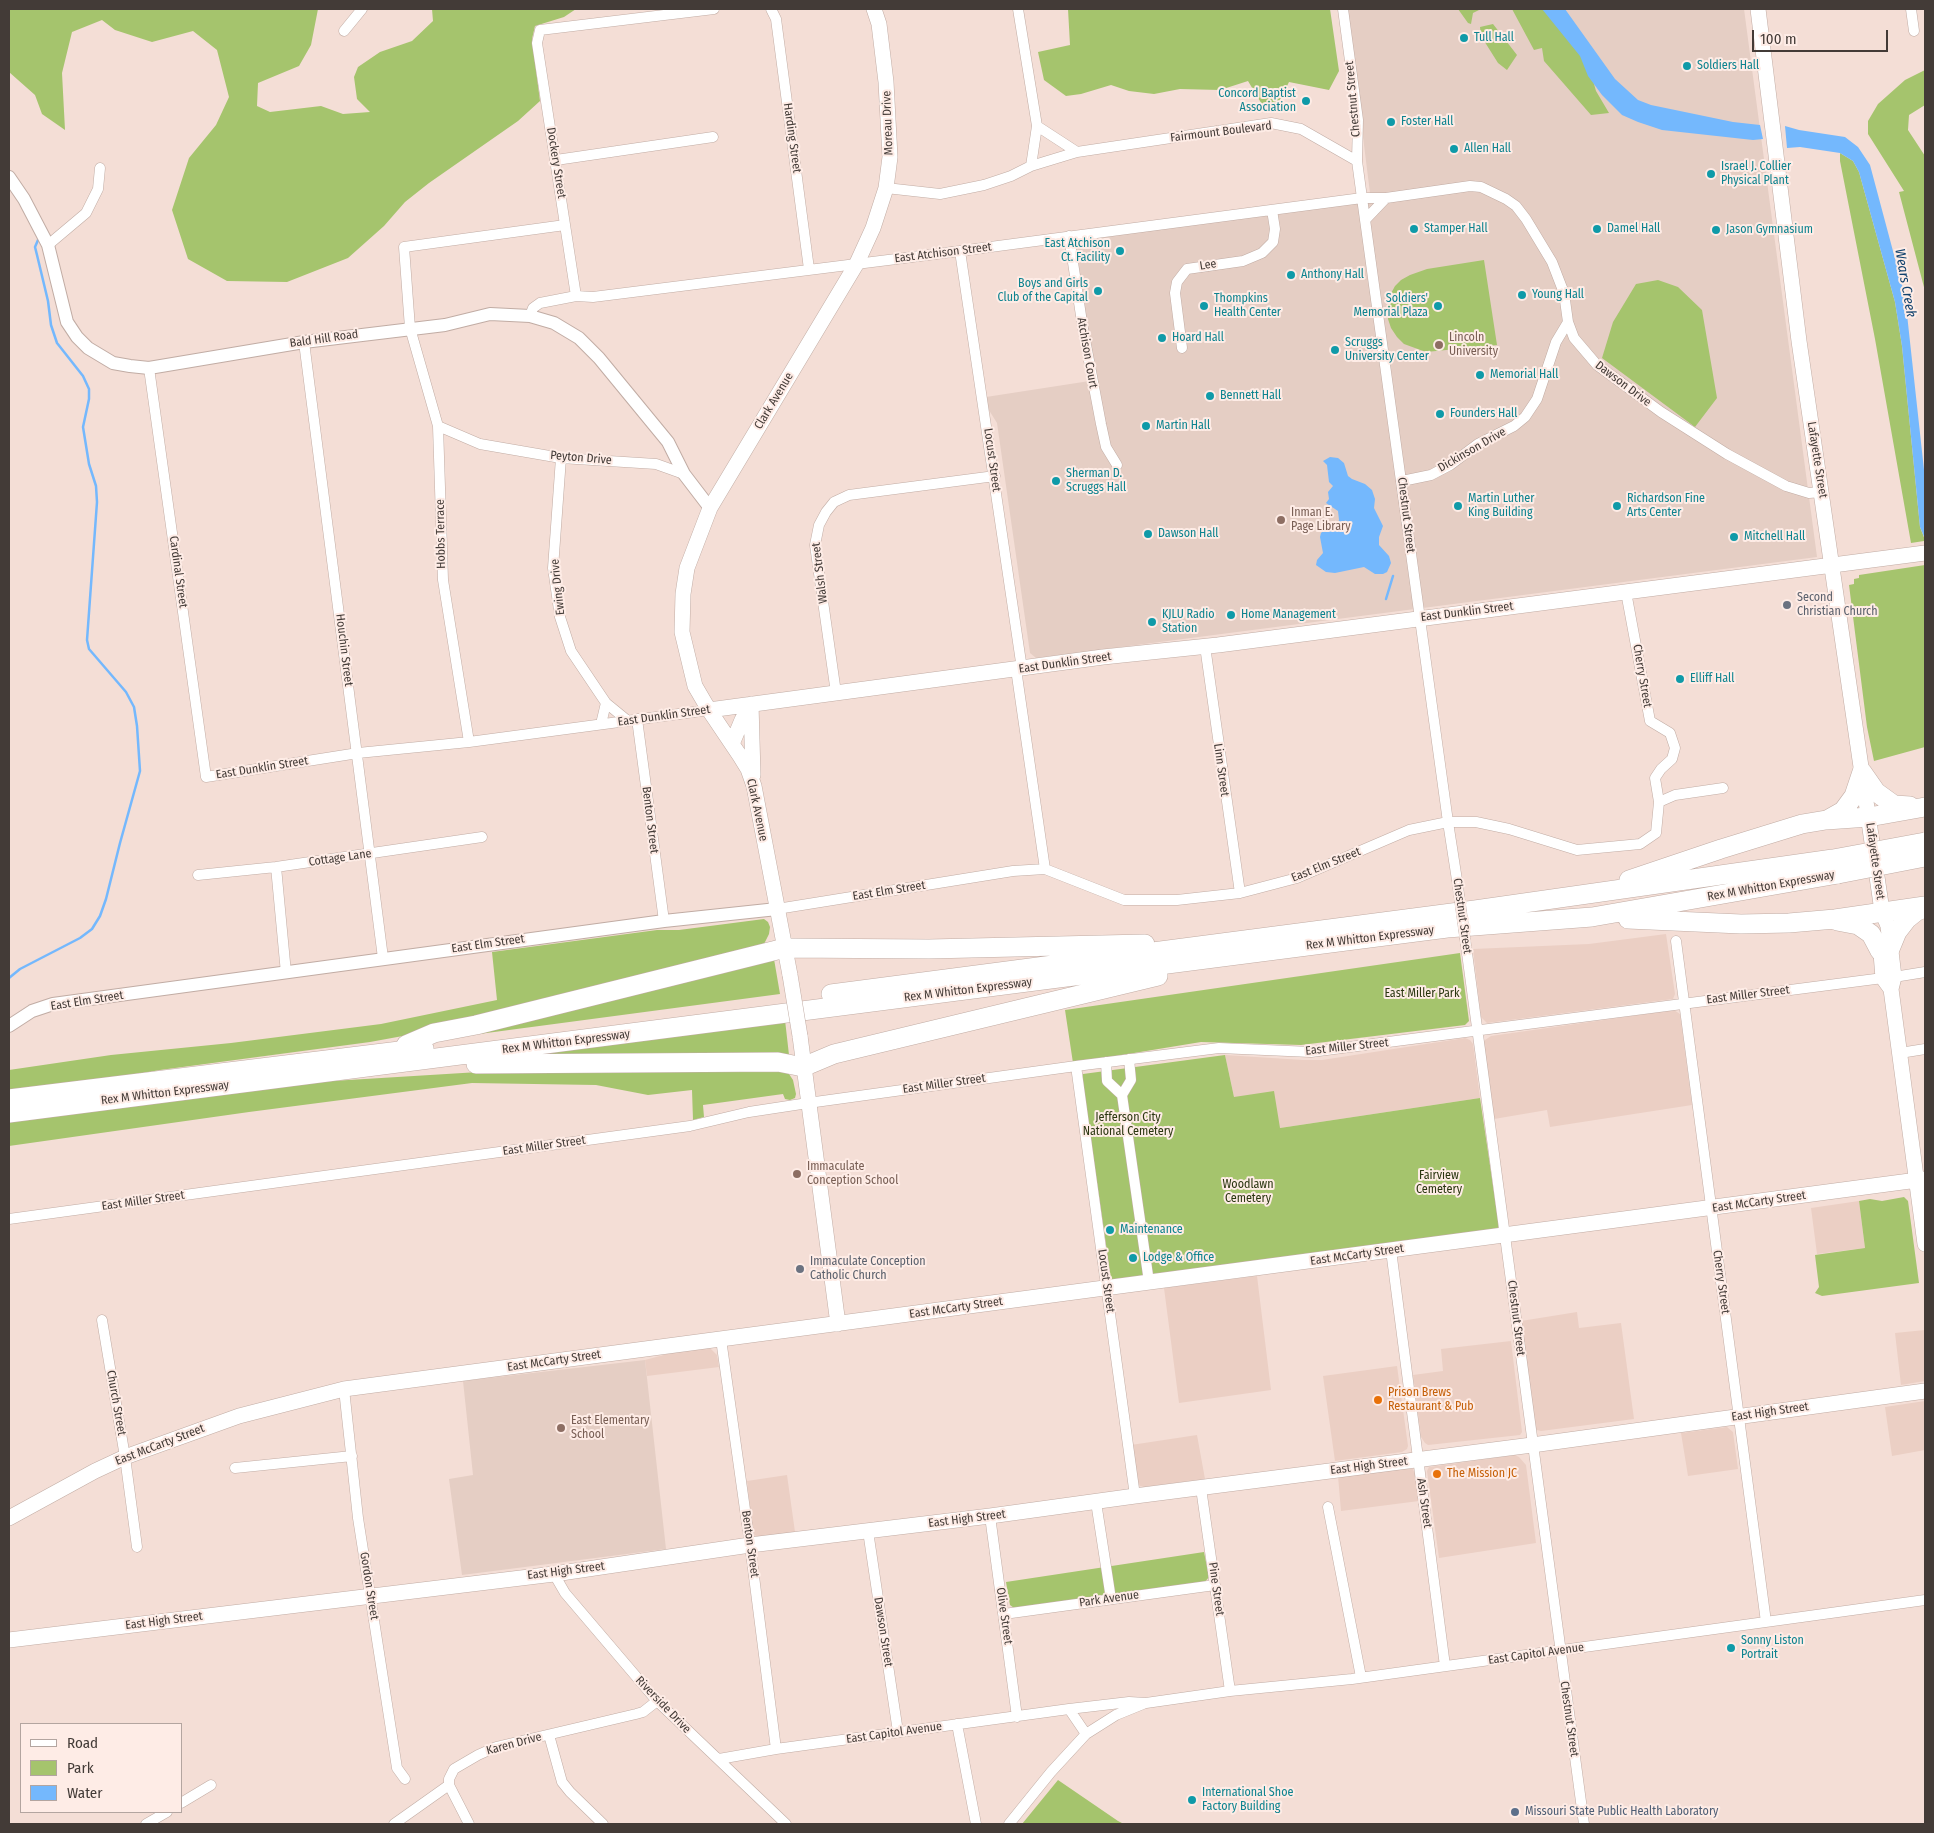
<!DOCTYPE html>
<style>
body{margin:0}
#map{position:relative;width:1934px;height:1833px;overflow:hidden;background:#f4ded6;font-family:"Fira Sans Condensed",sans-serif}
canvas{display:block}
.frame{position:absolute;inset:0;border:10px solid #433b37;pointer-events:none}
.legend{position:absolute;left:20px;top:1723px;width:162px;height:90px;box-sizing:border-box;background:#feece6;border:1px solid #b3a5a0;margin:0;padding:6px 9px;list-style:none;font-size:15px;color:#433b37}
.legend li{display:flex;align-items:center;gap:10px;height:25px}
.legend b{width:25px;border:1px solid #b3a5a0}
.scale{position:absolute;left:1752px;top:30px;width:136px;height:22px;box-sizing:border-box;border:2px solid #433b37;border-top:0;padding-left:6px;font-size:15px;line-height:18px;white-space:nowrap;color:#433b37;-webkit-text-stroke:4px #feece6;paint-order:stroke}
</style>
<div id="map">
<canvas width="1934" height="1833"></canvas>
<div class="frame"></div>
<ul class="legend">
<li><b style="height:6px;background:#fff"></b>Road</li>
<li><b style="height:14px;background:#a5c46d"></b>Park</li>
<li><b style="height:14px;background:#74b8fd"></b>Water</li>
</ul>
<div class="scale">100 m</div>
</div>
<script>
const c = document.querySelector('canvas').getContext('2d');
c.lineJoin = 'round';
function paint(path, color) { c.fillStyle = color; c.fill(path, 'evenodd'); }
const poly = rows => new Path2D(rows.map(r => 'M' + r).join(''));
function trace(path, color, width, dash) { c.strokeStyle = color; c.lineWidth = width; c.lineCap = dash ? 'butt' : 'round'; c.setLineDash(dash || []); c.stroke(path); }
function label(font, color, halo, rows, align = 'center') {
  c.font = font + ' "Fira Sans Condensed",sans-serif'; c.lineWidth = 4; c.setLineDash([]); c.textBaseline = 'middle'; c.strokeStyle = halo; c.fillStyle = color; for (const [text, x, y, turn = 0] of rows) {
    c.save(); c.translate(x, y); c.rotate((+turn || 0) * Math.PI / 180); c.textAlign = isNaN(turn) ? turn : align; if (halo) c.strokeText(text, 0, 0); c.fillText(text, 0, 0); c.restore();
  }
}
paint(poly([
 [1666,934,1675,994,1673,999,1487,1023,1481,1017,1473,949,1589,944],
 [1674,1010,1680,1014,1692,1105,1550,1127,1547,1110,1494,1119,1483,1043,1485,1040,1491,1036],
 [1465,1038,1470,1040,1473,1044,1480,1098,1280,1128,1234,1097,1225,1055,1303,1060,1322,1060],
 [1859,1201,1865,1248,1817,1254,1811,1208],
 [1257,1276,1271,1390,1179,1403,1164,1288],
 [1577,1312,1579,1328,1621,1323,1634,1419,1541,1431,1537,1430,1533,1426,1521,1321],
 [1925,1330,1925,1381,1901,1385,1895,1333],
 [1511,1341,1522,1432,1520,1435,1428,1445,1425,1443,1421,1437,1413,1375,1443,1371,1441,1349],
 [710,1348,717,1355,719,1367,647,1376,645,1360,671,1353],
 [1397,1366,1408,1446,1407,1449,1402,1452,1335,1461,1323,1376],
 [1925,1401,1925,1450,1892,1456,1885,1407],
 [1727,1427,1733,1432,1738,1469,1688,1476,1681,1433],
 [1197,1435,1205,1479,1144,1487,1140,1486,1138,1483,1131,1445],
 [1515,1455,1519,1457,1526,1465,1536,1543,1439,1558,1427,1471,1429,1467],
 [1409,1468,1413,1469,1415,1474,1419,1501,1341,1511,1338,1476],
 [787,1475,795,1532,759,1537,756,1536,753,1533,747,1481]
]), '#ebcfc4');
paint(poly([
 [1347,9,1744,9,1817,557,1036,658,1030,653,997,423,987,407,986,397,1096,380,1085,324,1075,241,1371,201],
 [645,1360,666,1549,462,1575,449,1479,473,1475,463,1381]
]), '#e5cec4');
paint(poly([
 [9,9,318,9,311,45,299,66,258,83,257,106,270,112,321,106,343,114,370,112,357,99,354,77,358,67,380,52,412,41,433,21,432,9,576,9,564,17,535,26,532,39,540,101,518,121,429,183,405,202,384,226,348,258,287,282,227,281,188,259,172,210,189,158,216,125,229,97,217,50,193,31,152,42,115,30,102,20,72,32,62,73,65,130,42,114,35,95,9,72],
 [1068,9,1330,9,1339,71,1329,90,1289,82,1278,104,1263,106,1248,81,1220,90,1180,89,1154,94,1129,91,1111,85,1081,94,1066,96,1044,80,1038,52,1070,45],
 [1458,9,1481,9,1473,13,1471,24,1468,23],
 [1512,9,1556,9,1581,38,1596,91,1609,113,1591,115,1544,61,1542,48,1534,50],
 [1493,24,1517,55,1507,70,1498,63,1481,36,1480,27],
 [1925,70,1925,105,1909,115,1908,130,1925,156,1925,291,1899,192,1904,191,1868,134,1868,121,1878,104,1905,80],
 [1840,153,1853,161,1859,172,1895,302,1902,346,1920,527,1925,540,1924,541,1911,543,1875,339,1840,161],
 [1484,260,1497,345,1426,352,1404,344,1397,337,1391,328,1388,319,1388,299,1395,286,1401,280,1410,275,1427,269],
 [1658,280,1678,287,1702,310,1717,398,1695,427,1602,358,1613,322,1636,284],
 [1925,565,1925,747,1874,761,1867,727,1849,585,1854,584,1854,579,1859,578,1859,575],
 [764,919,768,922,770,927,769,934,764,944,452,1027,370,1042,160,1070,92,1082,9,1094,9,1070,111,1055,231,1043,381,1024,497,1000,492,952,657,930,679,930],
 [1460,953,1469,1021,1465,1025,1301,1045,1201,1042,1073,1063,1065,1010],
 [774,959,780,994,464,1036],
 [785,1020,789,1055,784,1058,498,1057],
 [1225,1055,1234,1097,1274,1091,1280,1128,1480,1098,1499,1226,1496,1231,1115,1280,1111,1279,1082,1079,1083,1074],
 [782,1070,789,1074,793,1080,796,1094,795,1098,790,1100,785,1099,783,1094,703,1105,704,1117,693,1120,692,1090,648,1095,596,1085,472,1083,249,1112,9,1146,9,1120,316,1082,479,1072],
 [1904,1197,1908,1201,1919,1283,1822,1296,1815,1293,1819,1287,1815,1255,1865,1248,1859,1201,1870,1199,1882,1201],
 [1204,1552,1209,1577,1204,1583,1014,1608,1010,1605,1006,1582],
 [1058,1780,1118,1821,1124,1824,1022,1824]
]), '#a5c46d');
paint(poly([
 [1542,9,1565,9,1615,79,1638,100,1651,105,1733,122,1760,125,1763,139,1753,140,1662,130,1638,122,1622,115,1602,95,1588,76,1580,56],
 [1785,126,1799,130,1845,137,1858,147,1870,165,1905,296,1925,479,1925,539,1920,527,1902,346,1895,302,1859,172,1853,161,1840,153,1800,147,1787,148],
 [1330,457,1338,458,1344,463,1348,476,1352,479,1365,484,1372,490,1375,499,1374,508,1383,526,1379,537,1379,545,1389,556,1391,563,1387,572,1383,574,1375,574,1364,567,1335,573,1326,572,1316,565,1317,560,1323,553,1320,537,1321,533,1326,528,1338,523,1339,520,1338,511,1326,503,1329,499,1328,492,1333,486,1329,482,1327,465,1323,461]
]), '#74b8fd');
trace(poly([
 [1386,599,1393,576],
 [9,978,20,969,80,938,92,929,100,916,106,899,120,843,140,771,137,726,134,707,126,692,89,649,87,640,97,502,96,486,89,464,83,427,89,399,89,389,83,376,57,343,51,325,48,301,37,255,35,247,38,240]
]), '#74b8fd', 2.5);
const minor = poly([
 [771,9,776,19,809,269],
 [1018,9,1037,126,1031,166],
 [1343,9,1358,120,1357,161,1362,198,1448,822,1457,880],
 [1911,9,1914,31],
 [344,31,362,9],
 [1037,126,1077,152],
 [556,160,713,137],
 [886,188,940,194,984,185,1011,176,1031,166,1077,152,1271,123,1301,129,1357,161],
 [1365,220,1386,198],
 [1069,236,1083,329,1101,424,1106,447,1117,465],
 [48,245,86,213,98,189,100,168],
 [960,251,1022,669],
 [576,296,537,43,540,30,714,9],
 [530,316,533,308,540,303,576,296,593,297,960,251,1362,198,1386,198,1470,186,1481,187,1506,199,1516,206,1526,219,1552,262,1564,293,1568,322,1574,338,1597,365,1661,412,1727,454,1786,486,1809,493,1822,492],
 [304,342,383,958],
 [1182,348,1175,293,1177,282,1187,269,1243,261,1262,253,1273,242,1275,229,1272,210],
 [149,368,206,777,358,753,469,742,709,710],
 [438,426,480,444,561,458,656,464,684,474],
 [561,458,553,568,560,617,571,651,606,703,601,724],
 [1402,481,1431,475,1450,465,1478,444,1514,426,1525,417,1537,399,1556,342,1568,322],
 [1626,592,1650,721,1670,733,1675,748,1672,759,1661,769,1655,778,1659,802],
 [1205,646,1240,893],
 [1016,669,1045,869],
 [836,693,815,545,819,525,826,512,834,502,849,495,995,476],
 [606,703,628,721],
 [637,719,664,921],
 [469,742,443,580,438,426,410,328,404,247,565,225],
 [276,867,286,973],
 [198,875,276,867,482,837],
 [777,909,1013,871,1045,869,1124,900,1177,900,1240,893,1297,878,1409,830,1448,822,1476,822,1509,829,1577,850,1640,844,1656,833,1659,802,1675,795,1723,788],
 [1676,941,1766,1622],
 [1467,953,1584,1824],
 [1894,977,1925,972],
 [1900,1053,1925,1049],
 [1129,1059,1131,1080,1122,1095,1149,1282],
 [1106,1062,1107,1081,1122,1095],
 [1076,1066,1135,1496],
 [9,1219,690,1126,749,1112,808,1103,1076,1066,1219,1048,1311,1052,1883,978],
 [1391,1250,1445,1666],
 [102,1320,125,1457,137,1547],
 [721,1339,750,1545,776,1749],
 [344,1389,358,1518,397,1768,405,1779],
 [235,1468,352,1456],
 [1201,1488,1230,1691],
 [1096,1502,1111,1599],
 [1328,1507,1361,1677],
 [990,1516,1017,1717],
 [868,1531,898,1732],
 [554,1574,565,1593,657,1701,786,1824],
 [1004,1614,1215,1585],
 [1069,1709,1129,1702,1146,1703,1230,1691,1352,1679,1925,1600],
 [957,1724,976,1824],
 [549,1735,562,1782,570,1792,603,1824],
 [719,1759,776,1749,1069,1709,1086,1734],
 [449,1785,469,1824],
 [181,1803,211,1785],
 [146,1824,167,1812],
 [394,1824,449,1785,449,1779,454,1769,478,1755,496,1747,636,1714,643,1712,657,1701],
 [1009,1824,1051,1772,1086,1734,1116,1715,1143,1704]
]);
const tertiary = poly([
 [9,177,24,199,48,245,67,322,77,337,88,348,113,363,130,366,149,368,304,342,445,325,490,314,530,316,554,323,579,338,599,358,668,442,684,474,710,508],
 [9,1026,32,1011,53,1004,664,921,777,909]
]);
const secondary = poly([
 [1758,9,1799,341,1882,911,1888,926,1894,977,1891,989,1925,1244],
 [751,704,753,775],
 [709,710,1103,657,1218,645,1925,553],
 [732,744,742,720,750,705],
 [1880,941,1883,978,1891,989],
 [790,975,754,786,748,769,740,756,709,710,695,686,682,632,683,594,687,568,710,508,857,263,873,228,886,188,890,157,886,82,879,24,874,9],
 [800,1036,838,1324],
 [9,1518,95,1471,125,1457,239,1416,344,1389,1925,1179],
 [9,1640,554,1574,750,1545,990,1516,1135,1496,1532,1445,1925,1391]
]);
const motorway = poly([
 [1862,772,1876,792,1894,805,1910,806],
 [1827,820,1843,811,1854,796,1862,772],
 [1629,880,1721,849,1802,824,1826,820,1869,817,1925,807],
 [1628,919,1741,924,1789,923,1835,919,1925,906],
 [1837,921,1858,925,1871,934,1880,951],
 [1890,949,1897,932,1907,919,1917,911,1925,908],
 [831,994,1475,910,1833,859],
 [406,1045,434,1033,476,1025,785,948,929,949,1145,944],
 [476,1064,778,1062,803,1067,834,1054,1158,976],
 [9,1099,424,1048],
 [9,1113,1447,928,1592,917,1838,874]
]);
trace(minor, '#c1aca4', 11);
trace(tertiary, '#c1aca4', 14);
trace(secondary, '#c1aca4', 16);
trace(motorway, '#c1aca4', 20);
trace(minor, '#fff', 10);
trace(tertiary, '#fff', 12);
trace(secondary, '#fff', 15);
trace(motorway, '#fff', 19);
const minorBridge = poly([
 [1457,880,1467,953]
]);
const secondaryBridge = poly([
 [790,975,800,1036]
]);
const motorwayBridge = poly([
 [1833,859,1925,842],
 [1838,874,1925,857]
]);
trace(minorBridge, '#c1aca4', 11, []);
trace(secondaryBridge, '#c1aca4', 16, []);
trace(motorwayBridge, '#c1aca4', 20, []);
trace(minorBridge, '#fff', 10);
trace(secondaryBridge, '#fff', 15);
trace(motorwayBridge, '#fff', 19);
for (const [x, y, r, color] of [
 [1464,38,5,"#0f9aa8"],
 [1687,66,5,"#0f9aa8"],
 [1306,101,5,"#0f9aa8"],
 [1391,122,5,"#0f9aa8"],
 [1454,149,5,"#0f9aa8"],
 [1711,174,5,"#0f9aa8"],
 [1414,229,5,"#0f9aa8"],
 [1597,229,5,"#0f9aa8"],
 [1716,230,5,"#0f9aa8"],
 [1120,251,5,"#0f9aa8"],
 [1291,275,5,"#0f9aa8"],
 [1098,291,5,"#0f9aa8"],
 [1522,295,5,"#0f9aa8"],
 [1204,306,5,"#0f9aa8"],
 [1438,306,5,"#0f9aa8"],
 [1162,338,5,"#0f9aa8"],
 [1439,345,5,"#8d6e63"],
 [1335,350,5,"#0f9aa8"],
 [1480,375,5,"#0f9aa8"],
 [1210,396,5,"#0f9aa8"],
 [1440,414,5,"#0f9aa8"],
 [1146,426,5,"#0f9aa8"],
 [1056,481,5,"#0f9aa8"],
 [1458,506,5,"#0f9aa8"],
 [1617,506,5,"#0f9aa8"],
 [1281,520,5,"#8d6e63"],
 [1148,534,5,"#0f9aa8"],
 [1734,537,5,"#0f9aa8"],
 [1787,605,5,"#6b7280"],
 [1231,615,5,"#0f9aa8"],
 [1152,622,5,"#0f9aa8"],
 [1680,679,5,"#0f9aa8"],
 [797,1174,5,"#8d6e63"],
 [1110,1230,5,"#0f9aa8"],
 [1133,1258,5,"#0f9aa8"],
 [800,1269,5,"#6b7280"],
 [1378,1400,5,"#e8710a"],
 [561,1428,5,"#8d6e63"],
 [1437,1474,5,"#e8710a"],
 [1731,1648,5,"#0f9aa8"],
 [1192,1800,5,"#0f9aa8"],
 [1515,1812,5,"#5c6f8a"]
]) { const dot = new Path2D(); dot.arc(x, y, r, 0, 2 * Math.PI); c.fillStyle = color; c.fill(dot); trace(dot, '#feece6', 2); }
label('12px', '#0d838f', '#feece6', [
 ["Tull Hall",1474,38],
 ["Soldiers Hall",1697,66],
 ["Concord Baptist",1296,94,"right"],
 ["Association",1296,108,"right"],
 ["Foster Hall",1401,122],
 ["Allen Hall",1464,149],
 ["Israel J. Collier",1721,167],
 ["Physical Plant",1721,181],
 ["Stamper Hall",1424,229],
 ["Damel Hall",1607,229],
 ["Jason Gymnasium",1726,230],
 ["East Atchison",1110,244,"right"],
 ["Ct. Facility",1110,258,"right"],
 ["Anthony Hall",1301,275],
 ["Boys and Girls",1088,284,"right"],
 ["Club of the Capital",1088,298,"right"],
 ["Young Hall",1532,295],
 ["Thompkins",1214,299],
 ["Health Center",1214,313],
 ["Soldiers'",1428,299,"right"],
 ["Memorial Plaza",1428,313,"right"],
 ["Hoard Hall",1172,338],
 ["Scruggs",1345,343],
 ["University Center",1345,357],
 ["Memorial Hall",1490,375],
 ["Bennett Hall",1220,396],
 ["Founders Hall",1450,414],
 ["Martin Hall",1156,426],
 ["Sherman D.",1066,474],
 ["Scruggs Hall",1066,488],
 ["Martin Luther",1468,499],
 ["King Building",1468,513],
 ["Richardson Fine",1627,499],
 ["Arts Center",1627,513],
 ["Dawson Hall",1158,534],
 ["Mitchell Hall",1744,537],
 ["KJLU Radio",1162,615],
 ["Station",1162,629],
 ["Home Management",1241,615],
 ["Elliff Hall",1690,679],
 ["Maintenance",1120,1230],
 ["Lodge & Office",1143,1258],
 ["Sonny Liston",1741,1641],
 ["Portrait",1741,1655],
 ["International Shoe",1202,1793],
 ["Factory Building",1202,1807]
], 'left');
label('12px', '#433b37', '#feece6', [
 ["Chestnut Street",1353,99,-95],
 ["Moreau Drive",888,123,-92],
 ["Fairmount Boulevard",1221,132,-7],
 ["Harding Street",792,138,82],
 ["Dockery Street",556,163,81],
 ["East Atchison Street",943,253,-7],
 ["Lee",1208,265,-9],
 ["Bald Hill Road",324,339,-8],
 ["Atchison Court",1087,353,80],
 ["Dawson Drive",1623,384,37],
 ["Clark Avenue",774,401,-59],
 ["Dickinson Drive",1472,450,-30],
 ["Peyton Drive",581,458,5],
 ["Locust Street",992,460,82],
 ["Lafayette Street",1817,460,81],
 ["Chestnut Street",1406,515,83],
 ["Hobbs Terrace",441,534,-91],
 ["Cardinal Street",178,572,82],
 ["Walsh Street",820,573,-97],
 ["Ewing Drive",558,587,-96],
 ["East Dunklin Street",1467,612,-7],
 ["Houchin Street",344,650,83],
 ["East Dunklin Street",1065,663,-8],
 ["Cherry Street",1642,676,80],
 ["East Dunklin Street",664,716,-8],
 ["East Dunklin Street",262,768,-9],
 ["Linn Street",1221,770,82],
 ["Clark Avenue",757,810,78],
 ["Benton Street",650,820,83],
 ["Cottage Lane",340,858,-8],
 ["Lafayette Street",1875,861,82],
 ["East Elm Street",1326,865,-22],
 ["Rex M Whitton Expressway",1771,886,-10],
 ["East Elm Street",889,891,-9],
 ["Chestnut Street",1462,916,82],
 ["Rex M Whitton Expressway",1370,938,-7],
 ["East Elm Street",488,944,-8],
 ["Rex M Whitton Expressway",968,990,-7],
 ["East Miller Street",1748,995,-7],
 ["East Elm Street",87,1001,-9],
 ["Rex M Whitton Expressway",566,1042,-7],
 ["East Miller Street",1347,1047,-6],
 ["East Miller Street",944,1084,-8],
 ["Rex M Whitton Expressway",165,1093,-7],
 ["East Miller Street",544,1146,-8],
 ["East Miller Street",143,1201,-8],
 ["East McCarty Street",1759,1202,-8],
 ["East McCarty Street",1357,1255,-8],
 ["Locust Street",1106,1281,82],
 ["Cherry Street",1721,1282,82],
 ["East McCarty Street",956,1308,-8],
 ["Chestnut Street",1516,1318,83],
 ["East McCarty Street",554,1361,-8],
 ["Church Street",116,1403,80],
 ["East High Street",1770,1412,-8],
 ["East McCarty Street",160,1445,-21],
 ["East High Street",1369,1466,-7],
 ["Ash Street",1424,1503,82],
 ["East High Street",967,1519,-7],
 ["Benton Street",750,1544,82],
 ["East High Street",566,1571,-7],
 ["Gordon Street",369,1586,81],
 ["Pine Street",1216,1589,82],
 ["Park Avenue",1109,1599,-8],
 ["Olive Street",1004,1616,82],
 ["East High Street",164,1621,-7],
 ["Dawson Street",883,1632,81],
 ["East Capitol Avenue",1536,1654,-8],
 ["Riverside Drive",663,1705,46],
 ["Chestnut Street",1569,1719,82],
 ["East Capitol Avenue",894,1733,-8],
 ["Karen Drive",514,1744,-15]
]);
label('12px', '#785e54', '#feece6', [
 ["Lincoln",1449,338],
 ["University",1449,352],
 ["Inman E.",1291,513],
 ["Page Library",1291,527],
 ["Immaculate",807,1167],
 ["Conception School",807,1181],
 ["East Elementary",571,1421],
 ["School",571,1435]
], 'left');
label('12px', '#5b616d', '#feece6', [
 ["Second",1797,598],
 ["Christian Church",1797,612],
 ["Immaculate Conception",810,1262],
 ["Catholic Church",810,1276]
], 'left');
label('12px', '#2a3610', '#feece6', [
 ["East Miller Park",1422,994],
 ["Jefferson City",1128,1118],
 ["National Cemetery",1128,1132],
 ["Fairview",1439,1176],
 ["Cemetery",1439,1190],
 ["Woodlawn",1248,1185],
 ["Cemetery",1248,1199]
]);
label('12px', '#c56008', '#feece6', [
 ["Prison Brews",1388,1393],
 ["Restaurant & Pub",1388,1407],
 ["The Mission JC",1447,1474]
], 'left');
label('12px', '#4e5e75', '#feece6', [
 ["Missouri State Public Health Laboratory",1525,1812]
], 'left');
label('italic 14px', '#10416d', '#feece6', [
 ["Wears Creek",1905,283,80]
]);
</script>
